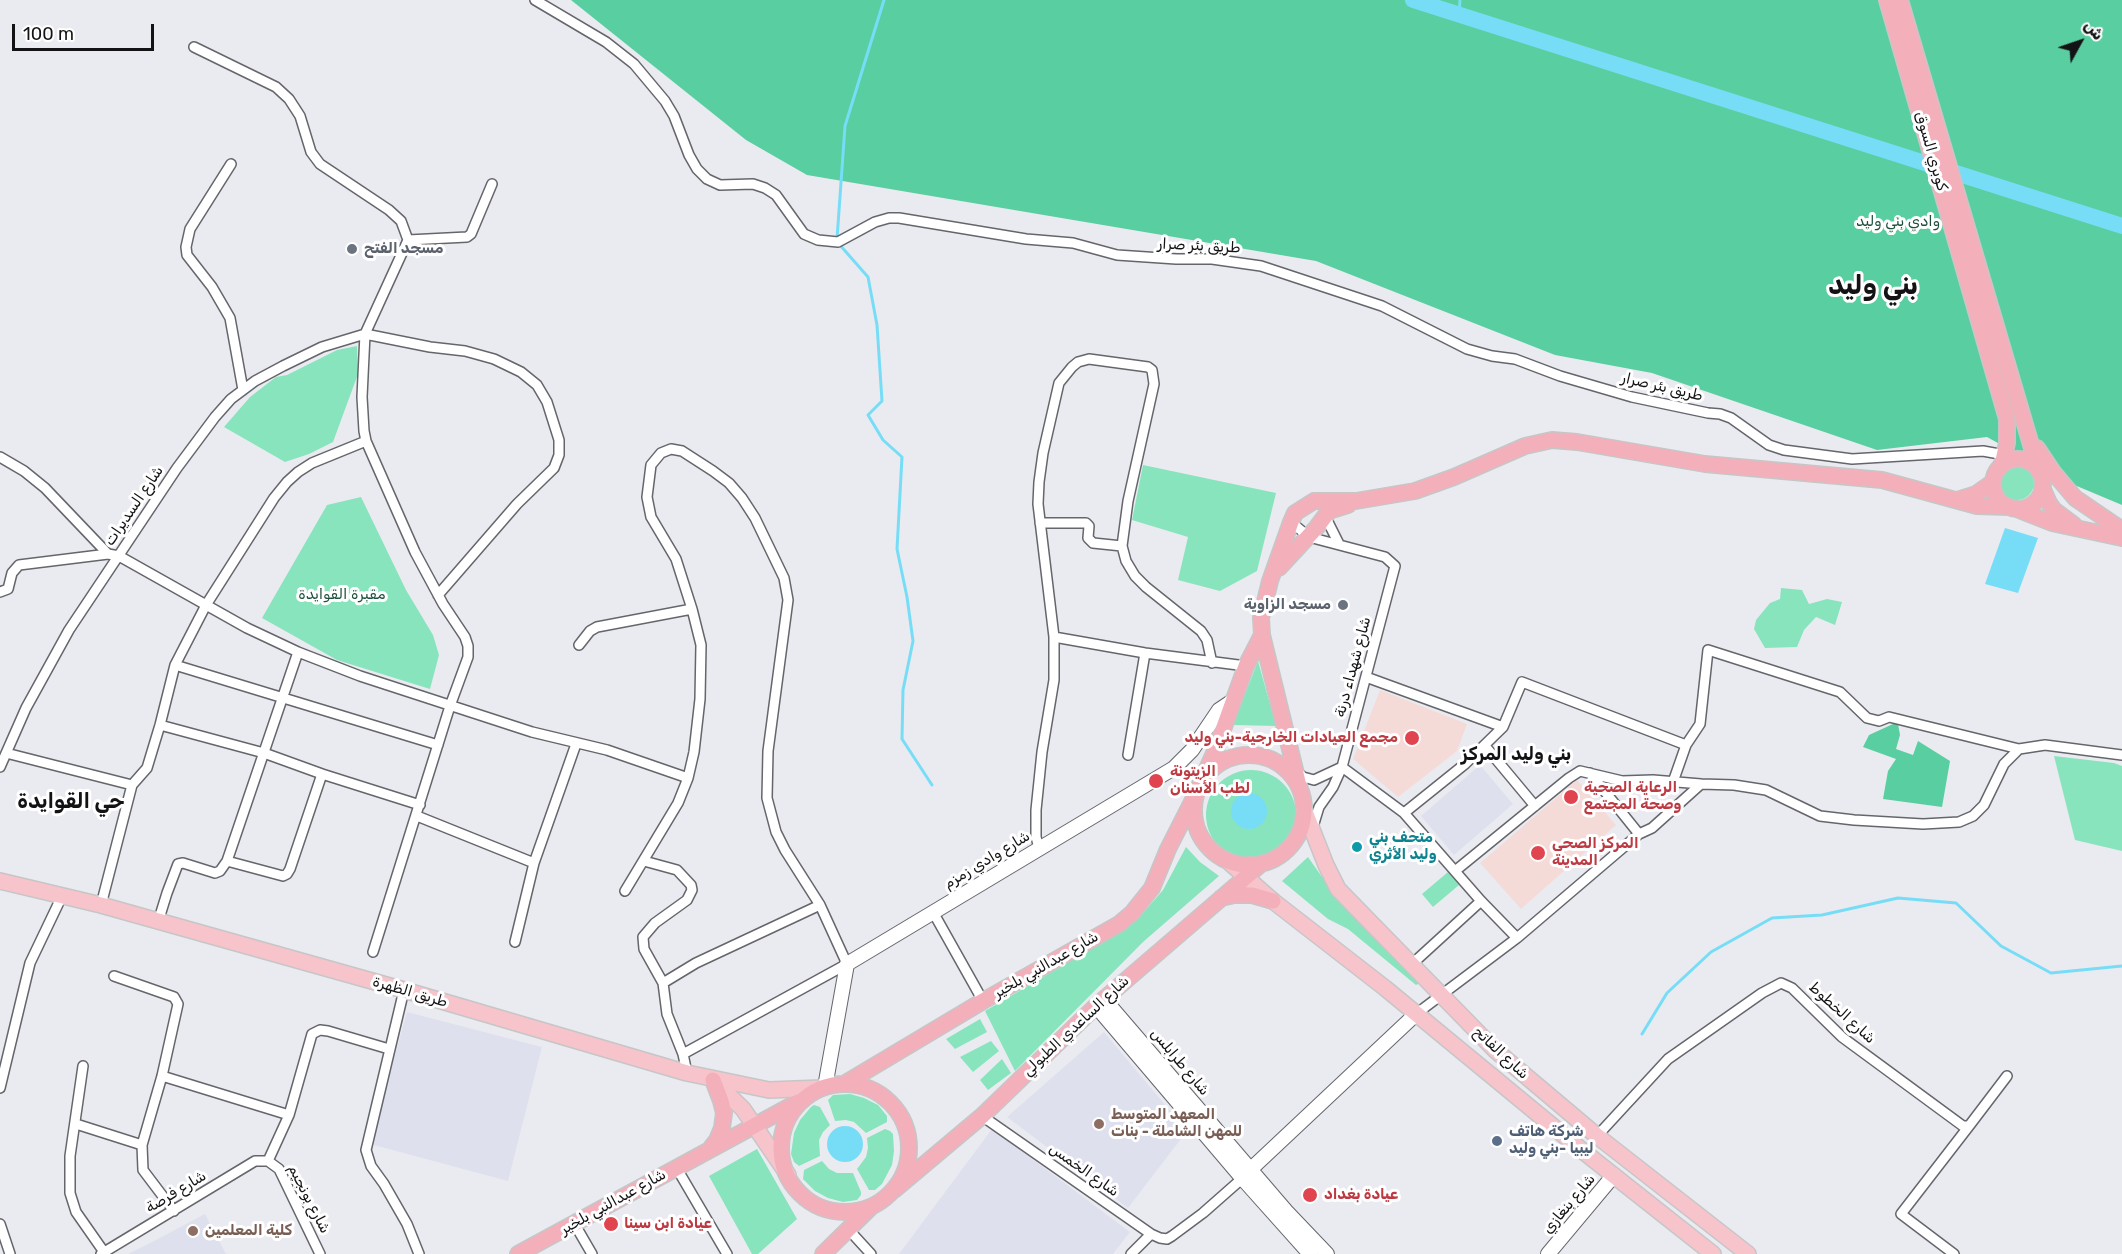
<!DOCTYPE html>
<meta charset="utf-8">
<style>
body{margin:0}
#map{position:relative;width:2122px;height:1254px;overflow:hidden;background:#eaebf1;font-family:Rubik,"Noto Naskh Arabic",sans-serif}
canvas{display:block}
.north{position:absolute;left:2050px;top:12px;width:60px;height:60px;-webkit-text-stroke:4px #fff;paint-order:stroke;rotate:50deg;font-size:16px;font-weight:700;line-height:24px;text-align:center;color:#131315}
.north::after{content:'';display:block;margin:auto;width:21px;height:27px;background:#131315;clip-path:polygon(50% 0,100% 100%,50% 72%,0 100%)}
.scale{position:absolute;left:12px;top:24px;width:142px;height:27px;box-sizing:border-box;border:3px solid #131315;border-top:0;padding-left:8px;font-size:18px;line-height:21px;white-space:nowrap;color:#131315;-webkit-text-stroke:4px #fff;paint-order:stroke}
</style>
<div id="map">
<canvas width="2122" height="1254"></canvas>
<div class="north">ش</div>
<div class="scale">100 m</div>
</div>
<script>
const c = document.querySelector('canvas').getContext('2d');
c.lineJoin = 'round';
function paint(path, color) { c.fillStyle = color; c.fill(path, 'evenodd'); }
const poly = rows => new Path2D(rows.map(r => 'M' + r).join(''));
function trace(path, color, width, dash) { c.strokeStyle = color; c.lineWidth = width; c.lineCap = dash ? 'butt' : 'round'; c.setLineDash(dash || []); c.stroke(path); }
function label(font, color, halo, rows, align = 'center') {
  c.font = font + ' Rubik,"Noto Naskh Arabic",sans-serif'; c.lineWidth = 6; c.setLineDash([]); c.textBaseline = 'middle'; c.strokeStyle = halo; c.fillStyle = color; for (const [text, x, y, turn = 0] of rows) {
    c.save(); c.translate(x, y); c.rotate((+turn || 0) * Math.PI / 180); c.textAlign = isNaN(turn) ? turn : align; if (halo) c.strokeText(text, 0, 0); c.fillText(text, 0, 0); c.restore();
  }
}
paint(poly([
 [1480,765,1513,804,1454,855,1421,816],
 [407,1012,542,1047,508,1181,370,1144],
 [1104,1032,1187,1131,1128,1208,1007,1117],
 [992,1129,1130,1232,1113,1254,899,1254],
 [205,1214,226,1254,128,1254,152,1242]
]), '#dee0ed');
paint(poly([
 [1380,690,1467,724,1457,751,1398,797,1353,759],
 [1577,780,1616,825,1521,909,1480,863]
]), '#f5dbd7');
paint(poly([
 [357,346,358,374,333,442,309,454,285,462,224,427,250,397,276,377,287,375,337,350],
 [1143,465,1276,493,1257,571,1220,591,1178,580,1188,537,1132,520],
 '2000 483a17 17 0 1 1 34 0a17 17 0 1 1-34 0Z',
 [361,497,406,590,433,635,439,655,430,689,337,660,262,618,327,505],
 [1781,588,1802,590,1809,604,1827,599,1842,602,1835,625,1816,617,1804,630,1797,647,1765,648,1754,629,1756,620,1770,603,1780,599],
 [1258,661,1276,726,1233,725],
 [2054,756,2114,763,2122,766,2122,851,2075,840],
 '1206 815a45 45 0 1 1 90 0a45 45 0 1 1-90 0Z',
 [1186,847,1200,862,1219,876,1143,942,1015,1071,985,1011,1098,945,1143,913,1163,890],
 [1308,857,1334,894,1420,983,1416,985,1348,929,1328,919,1282,881],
 [1448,872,1459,885,1433,907,1422,894],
 [980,1019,987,1032,955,1049,946,1039],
 [991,1041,999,1051,973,1072,960,1057],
 [1002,1059,1011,1073,988,1090,980,1080],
 [850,1094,864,1098,878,1105,887,1116,887,1122,866,1133,854,1122,846,1120,835,1121,828,1100,833,1095],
 [814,1105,820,1107,830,1125,823,1132,819,1140,820,1156,799,1166,794,1162,791,1154,794,1133,800,1120,811,1107],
 [885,1129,890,1131,893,1134,894,1151,892,1165,882,1184,875,1190,869,1190,857,1169,866,1157,868,1148,867,1138],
 [757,1149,797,1219,758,1254,752,1254,709,1176],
 [822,1161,829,1169,837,1173,853,1173,861,1192,861,1195,857,1200,843,1202,828,1198,815,1191,803,1179,804,1170]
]), '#88e4bc');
paint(poly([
 [571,0,2122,0,2122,505,2072,484,1987,437,1877,450,1652,373,1555,355,1316,261,807,175,746,140],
 [1893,724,1898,724,1900,735,1896,749,1913,755,1918,741,1950,761,1942,807,1883,799,1888,771,1896,759,1863,747,1869,735]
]), '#59cea0');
paint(poly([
 [2005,528,2038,538,2018,593,1985,584],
 '1231 811a18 18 0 1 1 36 0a18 18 0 1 1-36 0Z',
 '827 1144a18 18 0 1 1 36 0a18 18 0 1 1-36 0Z'
]), '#77ddf6');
trace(poly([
 [1459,15,1460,0],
 [837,239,845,126,884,0],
 [839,244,868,277,877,325,882,401,868,415,883,440,902,457,897,549,907,597,913,641,903,690,902,739,932,785],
 [1642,1034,1667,993,1711,952,1772,918,1822,915,1898,898,1956,903,2001,946,2051,973,2122,966]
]), '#77ddf6', 3);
trace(poly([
 [1413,0,2122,226]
]), '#77ddf6', 16);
const minor = poly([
 [535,0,606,42,634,64,665,101,674,116,689,155,697,169,707,179,720,185,753,184,765,188,776,195,804,234,818,240,838,242,875,222,889,218,899,218,1026,239,1073,243,1117,255,1176,259,1212,259,1261,266,1382,306,1467,349,1492,356,1515,359,1560,376,1632,397,1708,413,1720,414,1731,418,1769,445,1784,450,1852,459,1983,451,2005,455,2013,459],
 [194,47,276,87,289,99,300,116,311,152,320,164,389,210,401,221,408,240,365,334,362,397,364,431,366,441,415,552,443,604,465,637,468,646,468,657,450,706,373,952],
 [231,164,190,229,186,247,187,255,212,287,230,318,243,390],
 [408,240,467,237,471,234,492,184],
 [0,457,24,471,45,488,108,554],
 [1324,514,1339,544],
 [1291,522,1309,537,1385,557,1395,566,1342,767,1333,787,1319,807,1312,830],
 [1040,523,1086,523,1089,526,1088,538,1093,543,1122,546],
 [0,592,8,589,12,573,19,565,108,554,119,556,247,628,298,652,360,676,532,732,607,750,688,778],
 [1054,637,1038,504,1039,482,1043,453,1059,383,1072,367,1078,362,1089,359,1148,367,1152,370,1154,384,1128,501,1122,546,1126,561,1135,576,1146,587,1201,631,1207,640,1212,663],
 [579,645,590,631,597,627,692,609],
 [175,665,438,745],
 [1366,677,1503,727],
 [160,725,264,753,322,774,290,869,287,874,283,876,227,861],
 [1485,746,1535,806],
 [6,753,132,785],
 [1128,755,1145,653],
 [0,767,26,708,69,630,177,468,215,417,231,399,255,381,283,366,322,347,365,334,430,347,465,351,494,359,521,372,537,385,547,402,559,440,559,455,554,468,517,504,438,595],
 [1342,767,1404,813,1481,901,1517,938],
 [1296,771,1303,777,1314,780,1342,767],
 [1590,773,1639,834],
 [322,774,420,805],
 [1673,782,1686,745,1700,724,1708,650,1840,692,1867,718,1879,721,1889,717,2019,749],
 [1404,813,1465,764,1503,727,1522,682,1686,745],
 [417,816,534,863,515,942],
 [1039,848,1036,837,1036,810,1042,752,1054,680,1054,637,1145,653,1246,666],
 [644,861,677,870,691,885,692,890,687,900,655,923,643,937,644,949,663,983],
 [534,863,576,744],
 [1455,871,1569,778,1580,771,1622,781,1653,780,1701,784],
 [625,891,678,803,688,778,694,752,700,699,701,645,692,609,676,559,651,517,647,497,651,465,661,453,671,449,682,451,713,471,729,483,742,498,755,518,784,578,788,600,768,751,767,798,776,832,785,850,820,905,847,964,683,1054],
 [101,905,132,785,147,768,160,725,175,665,206,605,274,498,287,482,298,472,312,463,366,441],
 [933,912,983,1001],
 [158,922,167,893,178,864,183,863,215,873,220,871,227,861,298,652],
 [1411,965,1481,901],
 [114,976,174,997,178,1004,162,1076,142,1145,143,1170,174,1211],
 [404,990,366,1150,371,1166,384,1184,407,1224,419,1254],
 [1416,1014,1517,938,1639,834,1652,828,1701,784,1734,785,1766,790,1820,816,1854,820,1923,824,1959,822,1973,816,1984,805,2004,764,2019,749,2045,745,2122,755],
 [83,1066,70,1156,70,1193,76,1212,104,1252],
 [687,1073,683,1054,667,1014,663,983,696,963,820,905],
 [162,1076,289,1115],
 [0,1088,30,963,62,896],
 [982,1116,1151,1234,1160,1238,1167,1239,1172,1236,1203,1213,1245,1176],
 [76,1124,142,1145],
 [1597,1136,1668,1059,1762,993,1781,983,1792,988,1842,1037,1963,1126,1969,1126,2007,1076],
 [268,1161,289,1115,312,1034,320,1030,328,1031,389,1049],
 [268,1161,279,1169,320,1254],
 [676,1167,727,1254],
 [574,1223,592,1254],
 [0,1224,10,1254],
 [849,1230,871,1254],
 [101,1254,255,1161,268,1161],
 [1131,1254,1151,1234],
 [1954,1254,1901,1214,1969,1126]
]);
const secondary = poly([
 [1104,999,1286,1211,1327,1254],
 [1096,1006,1243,1179,1310,1254],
 [825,1087,847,964,1174,768,1192,750,1219,710,1234,700],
 [1251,1169,1416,1014],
 [1548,1254,1614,1175]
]);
const primary = poly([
 [1304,809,1326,865,1338,889,1495,1050,1597,1136,1748,1254],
 [1230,863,1273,901,1385,988,1584,1152,1713,1254],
 [0,881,101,905,404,990,687,1073,769,1090,822,1088],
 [715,1082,743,1109,788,1175]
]);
const trunk = poly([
 [1887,0,2007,419,2007,443,2002,465],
 [1900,0,2039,472],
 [2037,448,2053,472,2075,498,2122,530],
 '1993 484a25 25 0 1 1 50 0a25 25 0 1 1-50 0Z',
 [2042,487,2049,503,2054,510,2074,525],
 [1957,500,1976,494,1993,482],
 [2014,508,2052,523,2122,538],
 [1279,568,1317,527,1329,511,1348,505],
 '1194 810a55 55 0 1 1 110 0a55 55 0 1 1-110 0Z',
 [1206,771,1216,749,1246,666,1262,635],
 [1299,786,1262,635,1261,618,1270,581,1291,522,1295,513,1314,501,1356,501,1415,491,1454,477,1525,446,1552,440,1577,442,1705,464,1882,480,1977,506,2009,507],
 [1221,898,1234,895,1252,895,1273,901],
 [844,1084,983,1001,1119,924,1132,913,1152,888,1168,849,1195,796],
 '781 1148a64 64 0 1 1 128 0a64 64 0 1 1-128 0Z',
 [710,1149,717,1140,722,1128,724,1113,721,1101,713,1080],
 [894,1190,982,1116,1096,1006,1261,864],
 [518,1254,798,1102],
 [823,1254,870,1208]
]);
trace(minor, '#65666b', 12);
trace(secondary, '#65666b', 16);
trace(primary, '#c6c6c7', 18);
trace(trunk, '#c6c6c7', 18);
trace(minor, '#fff', 9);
trace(secondary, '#fff', 14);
trace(primary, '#f7c4cb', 15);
trace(trunk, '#f4b0ba', 15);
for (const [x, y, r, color] of [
 [352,249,6,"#6b7280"],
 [1343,605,6,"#6b7280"],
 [1412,738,8,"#e0444e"],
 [1156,781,8,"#e0444e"],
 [1571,797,8,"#e0444e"],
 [1357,847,6,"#0f9aa8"],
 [1538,853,8,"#e0444e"],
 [1099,1124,6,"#8d6e63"],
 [1497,1141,6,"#5c6f8a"],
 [1310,1195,8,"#e0444e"],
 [611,1224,8,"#e0444e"],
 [193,1231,6,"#8d6e63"]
]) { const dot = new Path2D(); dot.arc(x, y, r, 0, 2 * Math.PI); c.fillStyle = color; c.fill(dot); trace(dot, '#fff', 2); }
label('15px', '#131315', '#fff', [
 ["كوبري السوق",1931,151,74],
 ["طريق بئر صرار",1199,246,3],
 ["طريق بئر صرار",1662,387,13],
 ["شارع السديرات",134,506,-56],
 ["شارع شهداء درنة",1353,667,-75],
 ["شارع وادي زمزم",987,860,-31],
 ["شارع عبدالنبي بلخير",1046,965,-30],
 ["طريق الظهرة",410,992,16],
 ["شارع الخطوط",1842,1013,42],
 ["شارع الساعدي الطبولي",1076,1026,-43],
 ["شارع الفاتح",1501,1053,43],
 ["شارع طرابلس",1180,1062,50],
 ["شارع الخمس",1084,1170,35],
 ["شارع فرصة",176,1192,-31],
 ["شارع بونجيم",309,1199,63],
 ["شارع عبدالنبي بلخير",613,1202,-29],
 ["شارع بنغازي",1569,1204,-50]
]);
label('15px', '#1e4f3c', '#fff', [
 ["وادي بني وليد",1898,222],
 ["مقبرة القوايدة",342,595]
]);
label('bold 15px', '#5b616d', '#fff', [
 ["مسجد الفتح",364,249],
 ["مسجد الزاوية",1331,605,"right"]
], 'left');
label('bold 15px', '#be3a42', '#fff', [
 ["مجمع العيادات الخارجية-بني وليد",1398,738,"right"],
 ["الزيتونة",1170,772],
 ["لطب الأسنان",1170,789],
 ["الرعاية الصحية",1584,788],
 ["وصحة المجتمع",1584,805],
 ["المركز الصحي",1552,844],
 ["المدينة",1552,861],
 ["عيادة بغداد",1324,1195],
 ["عيادة ابن سينا",624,1224]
], 'left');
label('bold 15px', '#0d838f', '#fff', [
 ["متحف بني",1369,838],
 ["وليد الأثري",1369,855]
], 'left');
label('bold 15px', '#785e54', '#fff', [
 ["المعهد المتوسط",1111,1115],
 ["للمهن الشاملة - بنات",1111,1132],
 ["كلية المعلمين",205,1231]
], 'left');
label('bold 15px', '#4e5e75', '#fff', [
 ["شركة هاتف",1509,1132],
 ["ليبيا -بني وليد",1509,1149]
], 'left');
label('bold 18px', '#131315', '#fff', [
 ["بني وليد المركز",1516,755]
]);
label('bold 21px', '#131315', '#fff', [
 ["حي القوايدة",71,802]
]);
label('bold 27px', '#131315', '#fff', [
 ["بني وليد",1873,286]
]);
</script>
